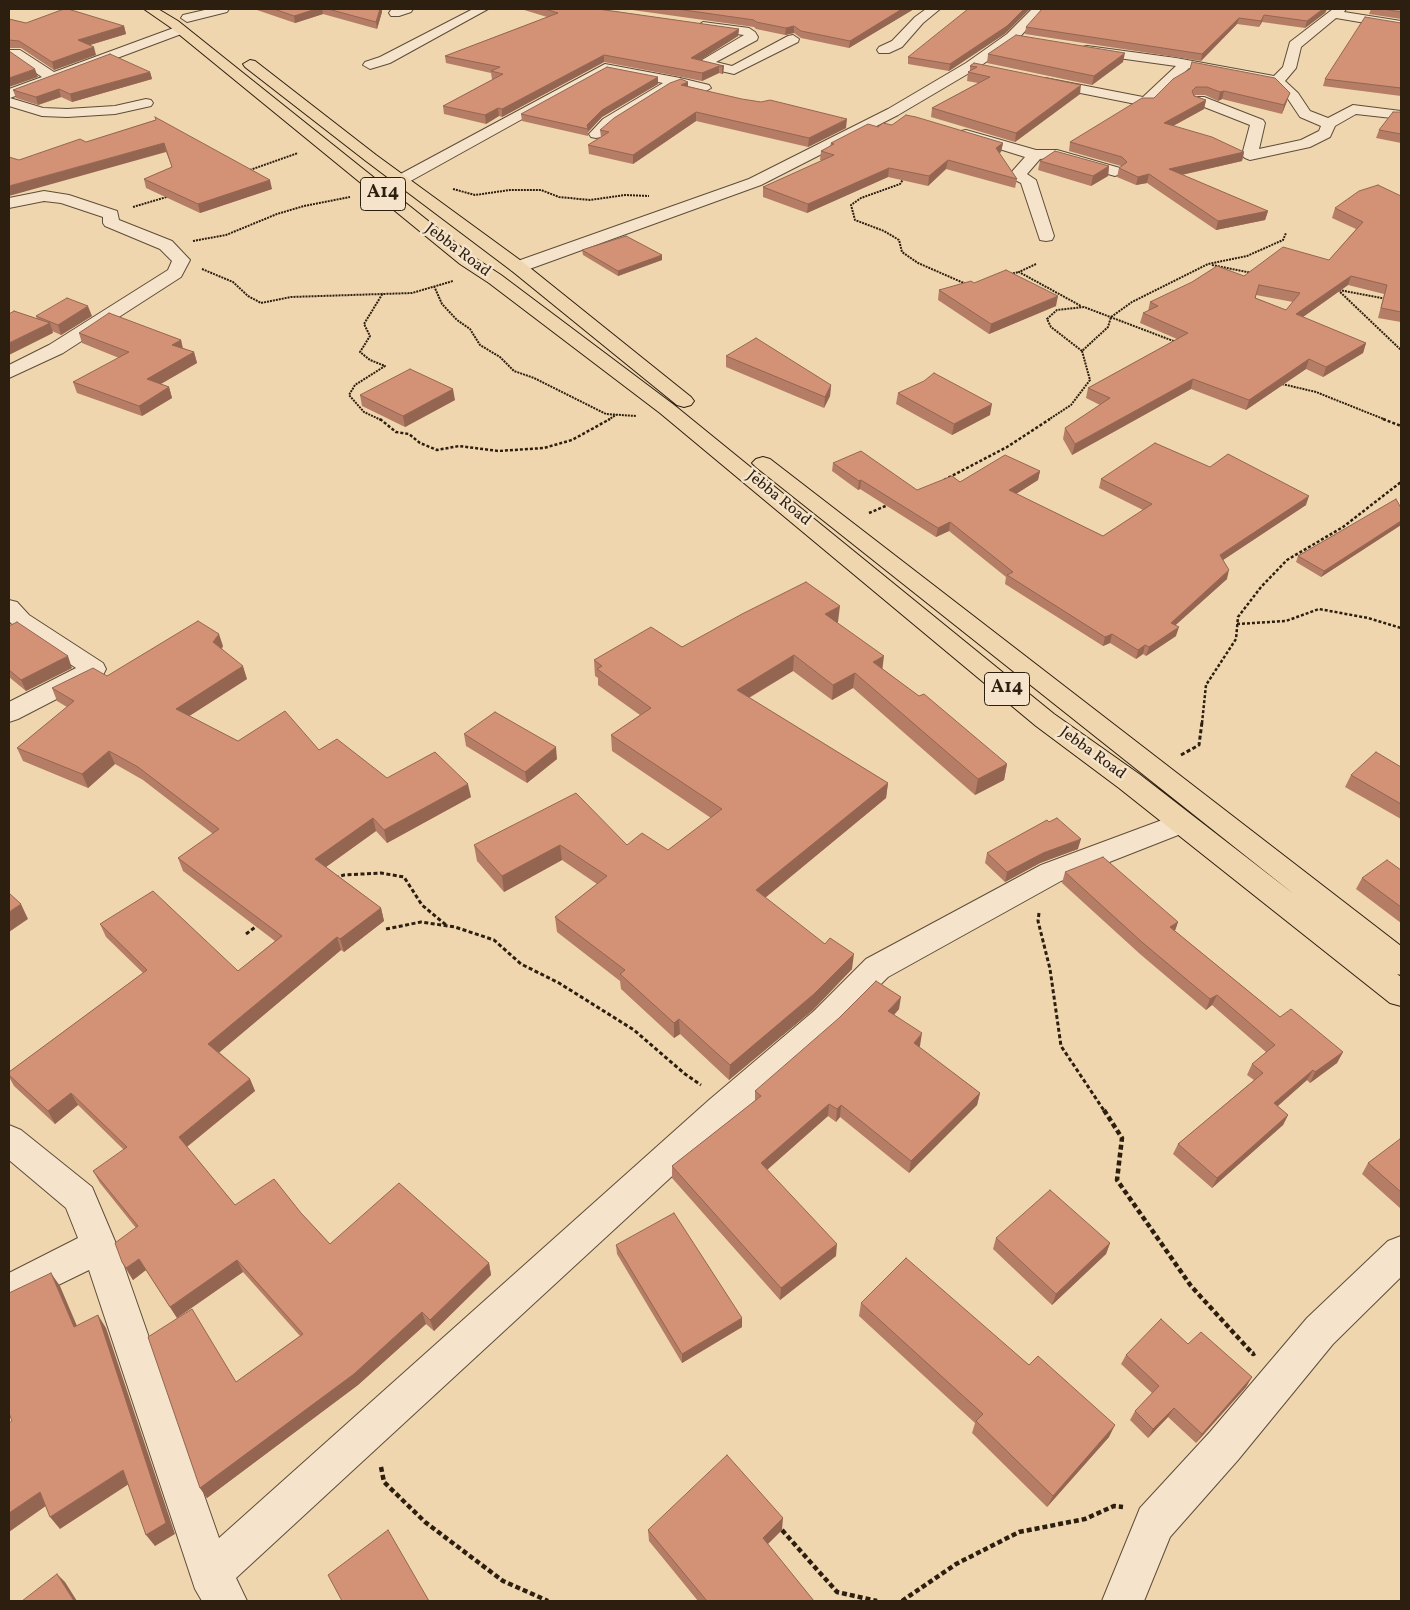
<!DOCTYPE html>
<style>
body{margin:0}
#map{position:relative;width:1410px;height:1610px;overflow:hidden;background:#f0d6af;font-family:Vollkorn,serif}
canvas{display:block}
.frame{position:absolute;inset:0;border:10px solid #2d1f10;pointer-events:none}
</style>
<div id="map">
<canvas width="1410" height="1610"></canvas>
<div class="frame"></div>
</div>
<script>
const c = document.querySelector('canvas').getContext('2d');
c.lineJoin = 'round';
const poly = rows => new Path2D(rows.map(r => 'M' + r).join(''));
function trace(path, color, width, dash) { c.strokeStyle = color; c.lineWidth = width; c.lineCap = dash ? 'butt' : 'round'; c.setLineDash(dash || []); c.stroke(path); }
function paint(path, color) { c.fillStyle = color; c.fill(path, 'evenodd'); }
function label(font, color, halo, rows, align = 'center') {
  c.font = font + ' Vollkorn,serif'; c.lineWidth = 5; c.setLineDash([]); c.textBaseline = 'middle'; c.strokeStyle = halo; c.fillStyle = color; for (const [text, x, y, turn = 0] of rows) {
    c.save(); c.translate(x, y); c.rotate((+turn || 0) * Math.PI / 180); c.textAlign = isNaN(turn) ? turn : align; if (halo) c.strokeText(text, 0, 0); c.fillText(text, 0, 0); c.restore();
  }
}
const minor = poly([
 [209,9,229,9,227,12,187,22,181,18,183,15,209,9],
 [395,9,413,9,411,12,399,16,391,16,389,13,391,10,395,9],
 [473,9,488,9,390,63,370,69,363,65,365,62,380,57,473,9],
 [926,9,940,9,923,23,902,47,889,53,879,53,877,50,879,47,892,41,915,17,926,9],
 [1032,9,1045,9,1017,40,976,69,898,115,761,185,524,271,518,272,512,271,509,267,512,263,749,179,888,109,966,63,1007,34,1032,9],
 [1333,9,1346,9,1344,12,1401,21,1401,29,1336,18,1301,47,1296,68,1285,81,1298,93,1310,111,1328,118,1353,105,1401,111,1401,119,1356,114,1335,126,1330,137,1310,147,1250,160,1245,158,1242,155,1250,125,1194,103,1192,100,1194,97,1204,97,1263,120,1265,123,1259,149,1301,140,1319,131,1321,126,1300,117,1288,99,1273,84,1189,68,1151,105,1146,106,1045,86,1038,82,1045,78,1143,97,1176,66,1082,53,1080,50,1082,47,1087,46,1176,58,1274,76,1283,67,1290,42,1333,9],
 [703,22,749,28,755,32,758,37,757,40,716,62,732,66,788,36,793,35,799,39,798,42,734,74,699,66,697,63,744,35,698,29,697,26,703,22],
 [179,26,185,30,184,33,10,98,43,108,67,109,115,106,146,99,151,100,153,103,151,106,115,114,67,117,42,116,9,106,9,89,42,77,10,56,9,52,10,50,20,50,54,72,179,26],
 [605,64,680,78,709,85,711,88,704,92,681,86,669,90,613,125,601,137,596,138,591,137,589,134,603,119,663,83,607,72,407,183,395,183,393,180,395,177,605,64],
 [966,130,1036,150,1057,150,1120,168,1123,171,1120,174,1115,176,1051,158,1040,159,1027,174,1036,180,1054,236,1052,240,1046,241,1040,240,1021,183,1011,178,1009,175,1025,157,961,137,959,134,961,131,966,130],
 [44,191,69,195,117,211,119,220,172,241,190,260,181,277,63,353,9,378,9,365,49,345,168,270,172,261,160,249,105,226,103,223,103,217,61,203,44,201,9,208,9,198,44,191],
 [9,600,17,602,29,615,103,663,106,669,103,675,18,719,9,722,9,702,76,668,13,625,9,621,9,600],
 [1181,813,1191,816,1195,823,1191,830,1061,881,888,977,836,1029,733,1120,236,1578,247,1601,202,1601,195,1589,89,1270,9,1309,9,1273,78,1238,66,1208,9,1160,9,1125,21,1130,92,1187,117,1246,219,1538,709,1100,814,1011,866,959,1041,865,1181,813],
 [1401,1236,1401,1277,1333,1344,1238,1460,1170,1537,1144,1601,1102,1601,1140,1508,1210,1432,1307,1318,1388,1241,1401,1236]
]);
const trunk = poly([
 [144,9,158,9,178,21,472,256,501,275,674,405,1054,714,1139,774,1295,895,756,467,752,463,756,459,763,457,770,459,1401,946,1401,975,1397,974,1401,977,1401,1006,1390,1003,1119,788,1036,726,660,413,489,283,460,264,170,27,144,9],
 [250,60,255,61,376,155,524,263,691,397,694,401,691,405,684,407,677,405,512,271,366,161,245,67,243,64,250,60]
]);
trace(minor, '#5e4d38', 2);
trace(trunk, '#2d1f10', 2);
trace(poly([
 [247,171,298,153],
 [904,178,900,184,861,198,851,205,855,220,884,231,899,240,902,252,918,263,966,284],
 [453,189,475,195,510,190,541,190,559,197,590,200,625,195,649,196],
 [133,207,170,196],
 [193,241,226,235,277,214,304,206,350,197],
 [1036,264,1019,272,1081,306],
 [1212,265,1252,273],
 [202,269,233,282,248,296,261,303,291,297,412,293,453,281],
 [1010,274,1019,272],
 [434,286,442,304,457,320,470,329,480,345,500,357,514,371,534,378,606,414,636,416],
 [1338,290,1401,350],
 [1339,290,1387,299],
 [1082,351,1051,327,1047,319,1057,310,1084,307,1176,342],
 [1282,384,1316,392,1386,420],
 [381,420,364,412,349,395,355,385,385,366,370,360,360,352,370,336,364,324,383,293],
 [608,420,616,415],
 [1048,420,1071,405,1090,380,1082,351,1108,327,1111,317,1132,302,1208,264,1247,256,1283,240,1286,233]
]), '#2d1f10', 2, [2, 1]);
trace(poly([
 [380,419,396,432,409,434,420,443,437,450,459,446,498,451,544,448,572,440,610,419],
 [1383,419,1401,426],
 [944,480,1007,447,1050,419],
 [869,513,888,505],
 [1237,624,1286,621,1319,609,1368,618,1401,628],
 [1202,723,1206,685,1236,639,1238,617,1261,587,1287,560,1343,527,1401,482]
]), '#2d1f10', 2.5, [3, 2]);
trace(poly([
 [1181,755,1199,745,1202,722],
 [335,878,344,875,381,873,404,877,422,905,446,925],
 [1039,913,1038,921,1050,969,1061,1046,1105,1112],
 [386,929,421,922,455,927,494,940,521,964,559,983,634,1030,685,1074,701,1085],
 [246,934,258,925]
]), '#2d1f10', 3, [4, 2.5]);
trace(poly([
 [1104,1110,1122,1138,1117,1180,1191,1286,1253,1354,1255,1353],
 [381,1467,384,1482,425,1522,503,1581,548,1601],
 [782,1530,837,1592,877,1601],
 [902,1601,956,1564,1019,1532,1085,1519,1114,1506,1123,1507]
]), '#2d1f10', 4.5, [5, 3]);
paint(minor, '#f5e4cb');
paint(trunk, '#f0d6af');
paint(poly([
 [254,9,382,9,382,12,377,29,323,14,295,23],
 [521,9,598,9,739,29,738,36,700,60,724,66,723,74,722,74,719,73,702,81,604,62,502,117,499,116,486,124,444,114,443,106,493,79,492,79,491,73,446,63,445,56,547,17],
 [625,9,914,9,849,48,801,38,794,33,785,35,756,29,754,27],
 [1161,9,1327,9,1325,13,1305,28,1262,22,1259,27,1237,24,1201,61,1025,34,1026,27],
 [1371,9,1401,9,1401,19,1369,14],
 [9,19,26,23,124,26,126,34,90,45,96,55,54,70,21,48,10,48,9,50],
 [1401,23,1401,96,1323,86,1325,79],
 [1006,33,949,71,908,64,908,57],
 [988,54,1123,62,1092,85,987,63],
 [974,63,1080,94,1015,142,931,117,932,108,978,83,967,81,968,72,970,71,970,66],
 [150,72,152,79,72,102,61,97,38,105,16,98,13,90],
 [658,77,658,84,602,117,588,132,588,136,522,121,521,114],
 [1173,79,1287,101,1282,114,1222,99,1218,101,1205,95,1194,95,1206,100,1204,109,1173,126,1244,152,1242,161,1182,175,1268,211,1265,220,1216,230,1147,183,1136,185,1117,177,1119,168,1121,167,1121,166,1069,151,1070,142,1154,98],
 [688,82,688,86,846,128,808,147,696,121,633,164,589,154,588,145,601,137,600,130],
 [1401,112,1401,143,1376,138,1379,130],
 [155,120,272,189,200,213,146,188,144,179,172,167,166,152,19,160,86,142],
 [878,127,1003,143,1001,152,999,153,1017,179,1015,188,946,169,928,186,888,177,807,213,763,197,763,187,822,161,820,160,821,151,830,146,831,143],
 [1040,161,1109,166,1108,176,1091,186,1038,170],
 [1401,196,1401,322,1378,318,1384,294,1348,285,1303,317,1366,343,1363,353,1323,377,1306,369,1246,410,1191,389,1072,455,1063,439,1065,428,1100,405,1086,398,1088,388,1177,339,1140,323,1143,313,1148,311,1150,302,1244,276,1329,260,1356,229,1332,218,1335,208],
 [1256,295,1293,302,1286,310,1256,298],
 [582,250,662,260,618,276,583,255],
 [974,283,1056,306,989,334,938,300,939,290],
 [36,316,92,316,61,335,52,331,53,333,37,319],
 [79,333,181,340,183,348,194,352,197,363,161,384,169,387,172,398,142,416,77,393,73,382,119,358,82,343],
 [726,356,831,385,830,396,824,408,726,367],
 [898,393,990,415,952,435,896,404],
 [360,395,455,400,405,427,362,406],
 [833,463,917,490,960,482,1040,471,1038,480,1016,494,1103,536,1143,510,1099,488,1101,479,1210,467,1306,505,1223,560,1227,579,1175,625,1176,636,1146,656,1143,654,1136,659,1110,643,1103,646,1005,584,1006,577,949,531,936,537,860,489,858,490,832,471],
 [1401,508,1401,525,1321,577,1296,562,1298,556],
 [838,622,837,623,883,669,1007,764,1004,780,975,795,853,688,832,700,793,671,749,698,888,783,886,798,765,898,852,969,813,1010,729,1080,680,1034,674,1038,621,989,620,981,557,932,555,917,597,884,562,860,504,892,477,861,474,845,627,845,668,850,711,818,612,751,611,735,640,715,598,685,598,678,595,676,594,660],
 [9,626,72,668,26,691,9,677],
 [223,646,222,649,247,679,189,716,238,741,319,750,387,778,471,797,387,843,376,831,326,867,381,908,384,921,344,952,341,950,219,1052,250,1079,255,1091,187,1147,235,1205,301,1213,330,1244,489,1263,491,1275,434,1331,426,1324,358,1385,207,1498,200,1488,236,1382,300,1336,243,1272,177,1318,146,1270,133,1280,129,1274,122,1262,136,1228,100,1183,93,1171,124,1150,78,1105,55,1124,14,1086,9,1077,9,1072,143,973,106,937,100,924,238,971,275,941,183,871,178,858,213,834,143,780,115,764,88,788,23,761,17,748,67,707,57,701,52,688,107,676],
 [464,734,557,759,527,783,466,746],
 [1401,767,1401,819,1345,787,1351,775],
 [1049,822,1078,849,1040,863,1005,882,985,863,987,853],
 [1401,870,1401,923,1356,889,1362,878],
 [1065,872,1178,922,1175,931,1280,1017,1343,1052,1337,1063,1310,1083,1307,1080,1277,1106,1288,1115,1283,1125,1212,1188,1173,1154,1178,1144,1254,1080,1247,1075,1252,1064,1266,1052,1212,1005,1206,1010,1140,954,1062,883],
 [899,1009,894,1015,920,1046,919,1047,980,1093,977,1105,909,1173,840,1117,836,1122,828,1116,767,1170,836,1256,780,1300,672,1178,672,1166,755,1101,755,1091],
 [1401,1140,1401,1209,1362,1174,1368,1163],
 [996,1238,1110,1243,1106,1254,1052,1305,993,1249],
 [616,1245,742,1327,682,1363,617,1254],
 [861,1303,1109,1437,1047,1507,972,1433,975,1423,859,1316],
 [1188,1344,1252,1377,1246,1387,1196,1443,1168,1417,1148,1438,1130,1420,1135,1411,1152,1393,1121,1364,1126,1355],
 [648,1530,782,1530,767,1544,814,1601,698,1601,649,1541]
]), '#b57d65');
paint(poly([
 [316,9,322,9,323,14,295,23,294,16],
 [380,9,382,9,382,12,377,29,376,22],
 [902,9,914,9,849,48,850,41],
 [1024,9,1030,9,1006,33,949,71,950,64],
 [1323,9,1327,9,1325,13,1305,28,1307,21],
 [1264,15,1262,22,1259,27,1261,21],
 [1239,18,1237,24,1201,61,1202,54],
 [124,26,126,34,80,48,78,40],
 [794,26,794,33,785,35,786,28],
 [739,29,738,36,691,66,691,58],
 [94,47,96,55,54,70,52,62],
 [1125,53,1123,62,1092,85,1094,76],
 [604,55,604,62,502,117,502,109],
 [719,66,719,73,702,81,702,73],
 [722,66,724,66,723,74,722,74],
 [35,69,38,77,9,87,9,78],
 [150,72,152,79,72,102,70,94],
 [658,77,658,84,602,117,588,132,587,125,602,110],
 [688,82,688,90,681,85],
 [1081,85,1080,94,1015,142,1016,133],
 [59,89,61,97,38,105,36,97],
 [1224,91,1222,99,1218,101,1220,92],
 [1290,93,1287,101,1282,114,1284,105],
 [1206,100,1204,109,1162,132,1164,123],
 [498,108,499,116,486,124,485,115],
 [696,112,696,121,633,164,633,155],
 [847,119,846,128,808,147,809,138],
 [164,143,166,152,9,196,9,186],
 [1003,143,1001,152,994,157,996,148],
 [1244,152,1242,161,1167,178,1169,169],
 [948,160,946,169,928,186,929,176],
 [1109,166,1108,176,1091,186,1093,176],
 [889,168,888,177,807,213,808,204],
 [1149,174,1147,183,1136,185,1138,177],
 [270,180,272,189,200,213,198,204],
 [1268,211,1265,220,1216,230,1218,221],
 [662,255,662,260,618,276,618,271],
 [1351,276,1348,285,1293,324,1296,314],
 [1058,296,1056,306,989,334,991,324],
 [88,306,92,316,61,335,58,325],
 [50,323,53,333,9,355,9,343],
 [181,340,183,351,172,345],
 [1366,343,1363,353,1323,377,1326,367],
 [194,352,197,363,150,390,147,379],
 [1309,359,1306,369,1246,410,1249,400],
 [1193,379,1191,389,1072,455,1075,444],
 [831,385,830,396,824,408,825,397],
 [169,387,172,398,142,416,139,406],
 [453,389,455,400,405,427,403,416],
 [992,404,990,415,952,435,954,424],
 [1040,471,1038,480,1008,499,1009,490],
 [861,480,860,489,858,490,859,481],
 [1309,496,1306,505,1217,564,1220,555],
 [1401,521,1401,525,1321,577,1324,571],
 [950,522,949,531,936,537,938,528],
 [1229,570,1227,579,1168,632,1171,623],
 [840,606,838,622,823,630,825,614],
 [1179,627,1176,636,1146,656,1149,647],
 [219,634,223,646,217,655,213,642],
 [1112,634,1110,643,1103,646,1105,637],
 [1145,645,1143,654,1136,659,1138,650],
 [794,655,793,671,736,705,737,690],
 [68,656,72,668,26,691,21,680],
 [884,656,882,672,873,662],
 [243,666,247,679,180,722,176,709],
 [855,673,853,688,832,700,833,685],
 [556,747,557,759,527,783,525,772],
 [109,751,115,764,88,788,82,774],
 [1007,764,1004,780,975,795,978,779],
 [888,783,886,798,755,906,756,890],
 [468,784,471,797,387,843,384,830],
 [373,818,376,831,319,872,315,859],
 [1081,839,1078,849,1040,863,1005,882,1007,872,1043,853],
 [560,845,562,860,504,892,502,876],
 [21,904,28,919,9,932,9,912],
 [381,908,384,921,344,952,340,939],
 [1178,922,1174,933,1170,927],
 [337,937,341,950,214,1057,208,1044],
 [854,954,852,969,813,1010,729,1080,730,1065],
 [1217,995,1212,1005,1206,1010,1210,999],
 [901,997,899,1009,886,1024,888,1011],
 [679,1019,680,1034,674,1038,674,1023],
 [922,1033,920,1046,911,1056,914,1043],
 [1343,1052,1337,1063,1310,1083,1315,1072],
 [1313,1070,1307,1080,1269,1114,1274,1103],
 [250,1079,255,1091,184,1149,179,1137],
 [71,1093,78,1105,55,1124,48,1111],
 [980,1093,977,1105,909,1173,911,1161],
 [829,1104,828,1116,760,1176,761,1163],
 [841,1105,840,1117,836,1122,837,1109],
 [1288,1115,1283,1125,1212,1188,1217,1178],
 [1110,1243,1106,1254,1052,1305,1056,1294],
 [837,1244,836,1256,780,1300,781,1288],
 [139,1259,146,1270,133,1280,126,1268],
 [237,1260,243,1272,177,1318,170,1307],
 [489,1263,491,1275,434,1331,430,1320],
 [51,1273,60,1286,83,1340,74,1327],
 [422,1312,426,1324,358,1385,207,1498,200,1488],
 [98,1315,106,1328,175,1534,155,1546,146,1535],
 [742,1318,742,1327,682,1363,682,1354],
 [1252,1377,1246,1387,1196,1443,1202,1434],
 [1174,1408,1168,1417,1148,1438,1153,1429],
 [1115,1425,1109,1437,1047,1507,1053,1496],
 [123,1470,132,1482,60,1529,50,1517],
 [40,1492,50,1503,9,1532,9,1513],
 [783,1518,782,1530,762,1550,763,1538],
 [57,1574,65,1582,77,1601,74,1601]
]), '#946652');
const building = poly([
 [64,9,68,9,124,26,78,40,94,47,52,62,19,41,9,40,9,19,26,23,64,9],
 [274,9,316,9,294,16,274,9],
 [328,9,380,9,376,22,328,9],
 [545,9,598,9,739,29,691,58,724,66,719,66,702,73,604,55,502,109,498,108,485,115,443,106,503,74,491,71,500,67,445,56,558,13,545,9],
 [677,9,902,9,850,41,801,31,794,26,786,28,756,22,754,20,677,9],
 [968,9,1024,9,1007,26,950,64,908,57,968,9],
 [1042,9,1323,9,1307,21,1264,15,1261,21,1239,18,1202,54,1026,27,1042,9],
 [1383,9,1401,9,1401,12,1383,9],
 [1365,17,1401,23,1401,88,1325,79,1365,17],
 [1016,35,1125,53,1094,76,988,54,1016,35],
 [9,51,35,69,9,78,9,51],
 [110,54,150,72,70,94,59,89,36,97,13,90,110,54],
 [1192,62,1275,78,1290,93,1284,105,1224,91,1220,92,1207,87,1196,87,1192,91,1194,96,1206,100,1164,123,1212,137,1244,152,1169,169,1268,211,1218,221,1149,174,1138,177,1119,168,1127,162,1122,157,1070,142,1142,98,1154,98,1173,79,1190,69,1192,62],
 [974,63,1081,85,1016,133,932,108,990,77,968,72,977,67,970,66,974,63],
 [607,67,658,77,602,110,587,125,588,129,521,114,607,67],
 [681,79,688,82,681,85,742,99,761,102,770,100,847,119,809,138,696,112,633,155,588,145,609,132,600,130,614,118,670,83,681,79],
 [1393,112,1401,112,1401,134,1379,130,1393,112],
 [906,115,916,117,1003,143,996,148,1017,179,948,160,929,176,889,168,808,204,763,187,834,155,821,151,834,144,831,143,868,124,878,127,883,123,892,125,906,115],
 [155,117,270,180,198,204,144,179,172,167,164,143,9,186,9,157,19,160,80,139,86,142,156,120,155,117],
 [1055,151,1109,166,1093,176,1040,161,1055,151],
 [1378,185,1401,196,1401,312,1381,308,1387,285,1351,276,1296,314,1366,343,1326,367,1309,359,1249,400,1193,379,1075,444,1065,428,1110,398,1088,388,1188,333,1143,313,1158,306,1150,302,1192,282,1217,266,1244,276,1283,247,1329,260,1363,222,1335,208,1359,191,1378,185],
 [1259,285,1300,293,1286,310,1255,298,1259,285],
 [626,236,662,255,618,271,582,250,626,236],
 [1006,270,1058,296,991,324,939,290,971,281,974,283,1006,270],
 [67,298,88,306,58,325,36,316,67,298],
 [14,311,50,323,9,343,9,314,14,311],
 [109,313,181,340,172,345,194,352,147,379,169,387,139,406,73,382,129,352,79,333,109,313],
 [756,338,831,385,825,397,726,356,756,338],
 [410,369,453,389,403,416,360,395,410,369],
 [934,373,992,404,954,424,898,393,924,381,934,373],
 [1155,443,1210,467,1228,454,1309,496,1220,555,1229,570,1171,623,1179,627,1149,647,1145,645,1138,650,1112,634,1105,637,1007,575,1013,572,950,522,938,528,861,480,859,481,833,463,861,451,917,490,952,476,960,482,1005,455,1040,471,1009,490,1103,536,1152,504,1101,479,1155,443],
 [1396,499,1401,508,1401,521,1324,571,1298,556,1396,499],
 [806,582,840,606,825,614,884,656,873,662,919,696,924,694,1007,764,978,779,855,673,833,685,794,655,737,690,888,783,756,890,825,944,830,938,854,954,814,994,730,1065,679,1019,674,1023,620,974,625,970,555,917,607,876,560,845,502,876,474,845,576,793,627,845,642,833,668,850,722,809,611,735,651,708,597,669,602,666,594,660,651,627,682,647,742,614,806,582],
 [198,621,219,634,213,642,243,666,176,709,238,741,285,711,319,750,337,739,387,778,435,752,468,784,384,830,373,818,315,859,381,908,340,939,337,937,208,1044,250,1079,179,1137,235,1205,274,1179,301,1213,330,1244,399,1183,489,1263,430,1320,422,1312,354,1374,200,1488,148,1337,192,1309,236,1382,303,1334,237,1260,170,1307,139,1259,126,1268,122,1262,115,1243,138,1226,93,1171,127,1147,71,1093,48,1111,9,1075,9,1072,147,970,100,924,153,891,238,971,282,936,178,858,219,829,138,767,109,751,82,774,17,748,74,701,52,688,93,668,107,676,198,621],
 [17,622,68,656,21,680,9,670,9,626,17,622],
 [495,712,556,747,525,772,464,734,495,712],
 [1376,752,1401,767,1401,804,1351,775,1376,752],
 [1057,818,1081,839,1043,853,1007,872,987,853,1047,820,1049,822,1057,818],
 [1103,857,1178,922,1170,927,1280,1017,1291,1009,1343,1052,1315,1072,1313,1070,1274,1103,1288,1115,1217,1178,1178,1144,1263,1073,1252,1064,1275,1045,1217,995,1210,999,1143,943,1065,872,1103,857],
 [1387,860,1401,870,1401,907,1362,878,1387,860],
 [9,893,21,904,9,912,9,893],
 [876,981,901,997,888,1011,922,1033,914,1043,980,1093,911,1161,841,1105,837,1109,829,1104,761,1163,837,1244,781,1288,672,1166,761,1096,755,1091,839,1018,876,981],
 [1400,1139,1401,1140,1401,1192,1368,1163,1400,1139],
 [1050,1190,1110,1243,1056,1294,996,1238,1050,1190],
 [674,1213,742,1318,682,1354,616,1245,674,1213],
 [906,1258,1029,1365,1038,1356,1115,1425,1053,1496,976,1421,983,1414,861,1303,906,1258],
 [51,1273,74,1327,98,1315,166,1523,146,1535,123,1470,50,1517,40,1492,9,1513,9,1423,12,1421,9,1413,9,1293,51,1273],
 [1161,1319,1188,1344,1201,1332,1252,1377,1202,1434,1174,1408,1153,1429,1135,1411,1159,1386,1126,1355,1161,1319],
 [727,1455,783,1518,763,1538,814,1601,707,1601,648,1530,727,1455],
 [388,1530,429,1601,342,1601,328,1575,388,1530],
 [57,1574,74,1601,22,1601,57,1574]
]);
paint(building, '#d39175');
trace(building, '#946652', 1);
label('16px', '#2d1f10', '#f5e4cb', [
 ["Jebba Road",457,251,37],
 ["Jebba Road",778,499,39],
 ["Jebba Road",1092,754,36]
]);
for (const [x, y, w] of [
 [383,194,45],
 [1007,689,45]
]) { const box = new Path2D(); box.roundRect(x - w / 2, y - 16.5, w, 33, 4); c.fillStyle = '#f5e4cb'; c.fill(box); trace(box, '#2d1f10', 1); }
label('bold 19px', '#2d1f10', null, [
 ["A14",383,194],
 ["A14",1007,689]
]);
</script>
